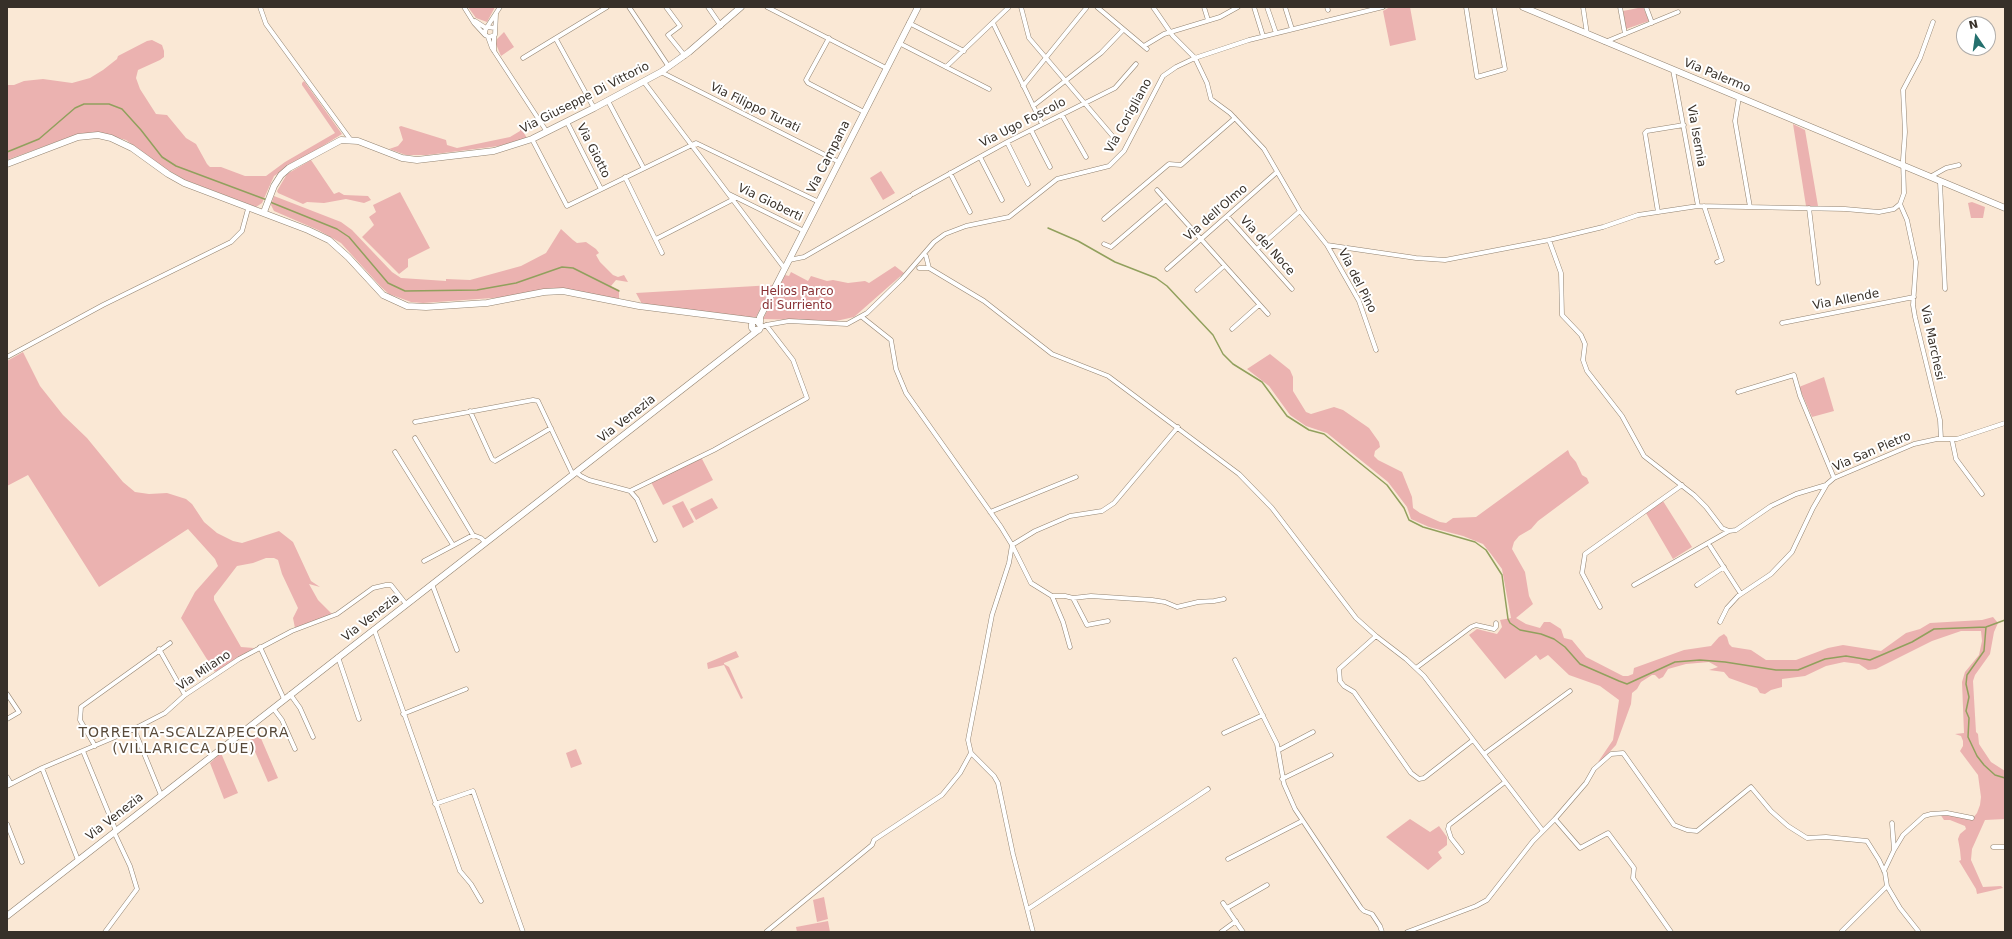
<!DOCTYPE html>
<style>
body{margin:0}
#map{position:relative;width:2012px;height:939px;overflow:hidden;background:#fae8d5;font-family:"DejaVu Sans",sans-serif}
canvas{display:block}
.frame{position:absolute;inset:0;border:8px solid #373029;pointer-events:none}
.north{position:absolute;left:1956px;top:16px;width:40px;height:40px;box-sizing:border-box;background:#fff;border:1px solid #afaca9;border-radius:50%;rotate:347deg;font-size:11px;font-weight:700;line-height:16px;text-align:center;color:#373029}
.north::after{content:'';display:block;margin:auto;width:14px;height:18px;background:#25706e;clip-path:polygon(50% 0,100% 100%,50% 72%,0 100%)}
</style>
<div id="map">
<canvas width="2012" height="939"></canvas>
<div class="frame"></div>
<div class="north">N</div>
</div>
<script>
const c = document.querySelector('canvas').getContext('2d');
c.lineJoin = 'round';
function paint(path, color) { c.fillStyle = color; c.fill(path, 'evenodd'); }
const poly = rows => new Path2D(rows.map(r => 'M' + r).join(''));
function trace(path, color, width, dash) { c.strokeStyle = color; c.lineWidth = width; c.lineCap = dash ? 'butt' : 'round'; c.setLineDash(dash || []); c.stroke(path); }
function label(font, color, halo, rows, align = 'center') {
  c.font = font + ' "DejaVu Sans",sans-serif'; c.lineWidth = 4; c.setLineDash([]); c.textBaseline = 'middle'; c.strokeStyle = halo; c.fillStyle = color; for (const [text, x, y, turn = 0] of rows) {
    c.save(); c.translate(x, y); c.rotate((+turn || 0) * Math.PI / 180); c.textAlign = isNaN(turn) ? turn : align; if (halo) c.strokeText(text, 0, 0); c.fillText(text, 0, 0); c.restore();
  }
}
paint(poly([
 [468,7,495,7,487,22,476,18],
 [1390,7,1410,7,1416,40,1390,46,1383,11],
 [1643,7,1649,21,1626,29,1623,11],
 [504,32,514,47,501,56,496,44,497,39],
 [152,40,162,45,164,51,164,57,160,60,138,70,136,78,140,89,156,114,167,115,186,138,196,144,207,164,210,167,221,167,245,176,266,176,285,162,335,133,302,85,302,83,304,81,342,134,274,176,262,203,256,207,185,180,163,167,126,140,100,133,75,135,7,160,7,85,14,85,24,81,43,79,72,83,90,78,103,70,117,59,118,56,147,41],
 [1793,124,1805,130,1818,206,1806,206],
 [401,126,446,140,447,145,457,148,510,137,520,131,520,127,527,138,499,146,427,155,406,155,389,149,398,146,403,140,399,127],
 [311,160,334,194,339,192,344,195,368,196,371,200,364,203,346,199,324,203,307,202,303,204,278,193,277,191,287,174],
 [881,171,895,193,883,200,870,178],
 [400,192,430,248,408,259,408,267,399,274,362,237,374,225,369,217,376,212,373,205],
 [274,196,341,222,352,230,392,272,401,278,446,281,446,279,470,280,521,266,546,253,561,229,573,240,577,243,586,242,596,249,599,253,596,255,600,262,613,275,618,277,624,275,628,282,616,280,611,286,619,290,619,300,558,288,506,297,423,303,411,302,389,294,381,287,341,243,318,230,274,211,271,205],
 [1972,202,1985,207,1983,218,1971,218,1968,203],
 [895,266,904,273,854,317,836,321,763,319,785,275,789,276,791,272,808,281,811,276,827,281,833,280,848,283,865,281,869,283],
 [773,285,755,319,642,304,636,293],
 [23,352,40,386,63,415,87,438,123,482,135,492,149,494,167,493,186,499,192,504,204,522,217,533,233,541,242,543,279,531,293,542,311,581,320,587,309,584,318,600,333,615,295,628,293,618,298,608,282,574,278,560,274,558,266,558,253,563,237,566,214,596,214,600,241,647,254,648,215,672,181,618,195,592,218,566,215,559,188,529,99,587,28,475,7,486,7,361],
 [1270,354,1290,370,1293,377,1293,391,1306,412,1311,414,1334,407,1343,410,1369,428,1379,442,1380,447,1375,451,1374,456,1378,460,1402,472,1412,497,1413,508,1420,513,1440,522,1446,523,1453,518,1476,517,1568,450,1570,455,1576,462,1582,475,1587,478,1589,483,1538,521,1531,529,1519,536,1514,542,1512,549,1525,572,1529,596,1533,604,1516,618,1526,624,1540,628,1544,622,1550,622,1561,629,1564,638,1572,640,1586,657,1623,676,1628,676,1633,674,1634,668,1684,650,1711,646,1719,637,1724,634,1727,637,1729,644,1732,647,1751,650,1766,660,1796,660,1828,648,1843,645,1881,651,1906,633,1920,629,1930,623,1982,620,1993,617,1998,623,1994,632,1990,654,1975,675,1973,681,1976,732,1978,734,1979,744,1991,762,2005,771,2005,819,1985,820,1972,849,1971,860,1983,887,2001,886,2003,888,1977,894,1976,889,1959,861,1961,860,1960,850,1958,839,1960,834,1966,829,1965,826,1950,820,1944,820,1940,814,1973,818,1977,813,1980,805,1981,797,1978,775,1960,751,1963,746,1963,741,1961,736,1955,734,1964,733,1962,682,1965,672,1979,655,1982,641,1981,631,1961,631,1932,641,1876,669,1868,670,1859,664,1844,662,1826,666,1805,676,1782,679,1782,687,1771,690,1765,694,1760,693,1757,688,1729,678,1724,672,1709,670,1718,667,1709,662,1686,664,1668,669,1663,677,1659,679,1655,675,1652,675,1641,682,1637,689,1632,693,1631,704,1616,745,1602,760,1598,762,1613,740,1619,700,1600,686,1569,675,1548,655,1540,660,1536,655,1505,679,1469,635,1477,629,1497,634,1502,627,1500,620,1511,618,1502,569,1491,554,1483,544,1463,536,1429,527,1411,519,1407,507,1388,482,1327,433,1306,426,1290,415,1269,386,1247,369],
 [1824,377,1834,411,1812,417,1799,387],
 [701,457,713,480,663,505,651,482],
 [712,498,718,508,696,520,690,509],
 [683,501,694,522,683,528,672,506],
 [1663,501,1692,547,1673,559,1646,513],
 [736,651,739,657,724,663,724,664,729,667,743,698,741,699,724,665,708,669,707,663],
 [260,736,278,778,268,782,250,740],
 [576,749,582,764,571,768,566,753],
 [221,753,238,793,224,799,210,763],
 [1410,819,1430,832,1439,826,1447,837,1447,845,1438,852,1442,858,1428,870,1386,837],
 [824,897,828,919,817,922,813,900],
 [828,921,830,932,797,932,796,927]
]), '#ebb2b0');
trace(poly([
 [7,152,39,139,75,108,84,104,109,104,122,109,141,130,162,157,176,166,267,200],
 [270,202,337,229,349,237,388,283,405,291,477,290,516,283,562,267,573,268,619,291],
 [1048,228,1078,241,1115,262,1156,278,1167,286,1213,335,1223,354,1233,364,1262,382,1287,416,1309,430,1324,434,1387,485,1404,508,1409,520,1423,527,1475,542,1486,550,1502,575,1508,619,1510,623,1520,630,1541,634,1554,639,1565,647,1580,664,1619,681,1627,684,1675,662,1700,660,1725,662,1776,670,1798,670,1825,659,1846,656,1870,660,1912,642,1934,629,1986,627,2005,620],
 [1986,627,1984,651,1967,675,1966,684,1969,697,1966,711,1969,718,1968,737,1977,756,1984,765,1995,775,2005,778]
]), '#91a05d', 1.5);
const street = poly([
 [260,7,266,24,350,139],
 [464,7,474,23,485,35],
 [629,7,669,67],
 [666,7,680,26,668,35,685,56],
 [708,7,721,26],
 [767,7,886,68],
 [1021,7,1029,38,1116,140],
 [1097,7,1147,49],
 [1153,7,1173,36,1195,58,1207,83,1211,99,1230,113,1264,149,1300,211,1327,245,1416,258,1445,260,1549,240,1603,227,1638,215,1698,206,1845,209,1879,212,1894,209,1900,204,1904,193,1903,160,1905,132,1903,90,1920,58,1933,22],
 [1204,7,1208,20],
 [1254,7,1263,36],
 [1267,7,1276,33],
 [1285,7,1292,29],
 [1327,7,1328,10],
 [1466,7,1477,77,1505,69,1494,7],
 [1583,7,1587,34],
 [1620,7,1625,34],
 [1646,7,1652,23],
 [475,21,486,28],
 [909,23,964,51],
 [993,23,1042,124],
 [487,27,500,7],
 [495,28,487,27,485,31,485,35,489,37,495,35,496,14],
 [488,37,492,48,547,132],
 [829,38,806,80,808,83,864,112],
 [556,39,594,108],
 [1605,42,1678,12],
 [899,43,989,89],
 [1144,46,1164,34,1220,17,1238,7],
 [494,51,494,36],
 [523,58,607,7],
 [946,67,1009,7],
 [1673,70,1698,206],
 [661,72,839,162],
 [644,82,785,269],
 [1023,86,1087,7],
 [1739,97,1735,121,1750,207],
 [608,101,643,167],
 [1033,106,1101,53,1123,30],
 [1062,115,1086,157],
 [567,122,601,189],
 [1031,130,1050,167],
 [532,139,567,206,696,143,819,202],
 [1007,142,1028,184],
 [980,157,1002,200],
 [950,173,970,212],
 [625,177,662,253],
 [1930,177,1946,168,1959,165],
 [1940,182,1945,289],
 [1157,190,1268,314],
 [729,194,804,231],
 [913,194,1007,142,1115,88,1136,64],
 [1900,204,1907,220,1916,262,1913,305,1915,317,1940,420,1941,439],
 [1704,206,1722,260,1717,262],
 [1809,208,1818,283],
 [1658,212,1645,133,1647,131,1684,125],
 [1227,216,1292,289],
 [1104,219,1169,164,1181,165,1235,118],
 [656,239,732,200],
 [1549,240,1561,273,1562,315,1581,335,1585,344,1583,360,1587,371,1622,416,1644,456,1694,495,1706,507,1722,528,1729,531,1736,530,1771,506,1796,494,1826,485],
 [1104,244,1111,247,1166,200],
 [1327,245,1359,301,1376,350],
 [1257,249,1300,211],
 [926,256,929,268],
 [789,260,804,257,910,196],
 [919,268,929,268,984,301,1052,354,1108,376,1239,474,1272,508,1356,618,1376,636],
 [1167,269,1277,172],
 [1197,290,1224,266],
 [862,317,891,340,896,369,906,393,1001,527,1012,545,1009,563,992,615,968,740,971,753,994,776,998,783,1013,854,1033,932],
 [1782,323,1914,297],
 [760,328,766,325,789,321,847,324,867,313,902,279,934,242,945,234,966,226,1009,217,1057,179,1109,166,1124,151,1163,76,1176,67,1195,58,1249,40,1383,7],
 [1232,329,1259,305],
 [7,357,103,305,231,242,242,231,248,209],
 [1738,392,1794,375,1800,396,1834,478],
 [470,411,492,459,495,461,551,428],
 [415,422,533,400,538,401,573,475],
 [415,438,473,535],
 [1952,440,1956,459,1982,494],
 [395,452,453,545],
 [576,472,581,476,589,480,630,491,637,499,655,540],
 [630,491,714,450,807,398,793,360,766,325],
 [990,512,1076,477],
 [1710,546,1741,594],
 [424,561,473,535,481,538,485,542],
 [432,584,457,650],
 [1634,585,1729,531],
 [1697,585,1724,567],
 [1052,596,1065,596,1073,598,1087,625,1108,621],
 [1073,598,1091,596,1152,600,1165,602,1177,607,1198,602,1214,601,1224,599],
 [1600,607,1582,573,1585,554,1682,485],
 [1720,622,1727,608,1738,596,1771,574,1792,552,1813,508,1827,484,1834,478,1914,444,1937,439,1957,439,2005,423],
 [374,629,460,871,471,884,481,901],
 [260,647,284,699],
 [1070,647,1063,622,1052,596,1031,583,1012,545,1035,531,1070,516,1102,511,1114,503,1178,427],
 [159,649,185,695],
 [338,657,359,719],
 [1235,660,1277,744,1284,784,1295,809,1361,908,1364,911,1372,914,1380,926,1382,932],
 [1416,668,1471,627,1476,625,1494,629,1496,627,1496,623],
 [7,694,19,712,7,719],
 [290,694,300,708,313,737],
 [273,708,282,720,295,749],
 [403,714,466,689],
 [134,729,161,795],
 [1224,733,1263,715],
 [1473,740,1424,778,1419,779,1411,773,1354,692,1344,686,1340,681,1339,669,1376,636,1406,659,1424,676,1543,831],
 [95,746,80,720,81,707,170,643],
 [1279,750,1313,732],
 [83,751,116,831],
 [1484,754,1570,691],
 [42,768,78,860],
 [7,777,11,784],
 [1282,779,1331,755],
 [7,786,42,768,134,729,165,713,185,695,239,659,292,631,337,614,373,588,386,585,391,585,406,604],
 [435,804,473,791,523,932],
 [1555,819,1580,848,1608,833,1634,868,1633,878,1671,932],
 [7,824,22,862],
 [1993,847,2005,847],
 [1894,850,1903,835,1924,816,1931,814,1947,813,1972,818],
 [1462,852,1451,838,1448,829,1449,825,1505,782],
 [1228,859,1302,821],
 [1884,871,1894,850,1892,823],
 [1223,903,1243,932],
 [1227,908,1267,885],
 [1028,909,1208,789],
 [105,932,137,889,130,866,114,832],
 [766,932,872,845,874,840,942,795,960,773,971,753],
 [1221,932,1236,921],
 [1407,932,1476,906,1487,900,1533,841,1555,819,1586,783,1594,769,1611,754,1623,753,1674,825,1687,830,1697,831,1751,787,1771,811,1788,826,1807,838,1826,837,1867,841,1879,860,1885,873,1887,886,1900,908,1919,932],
 [1841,932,1887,886]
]);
const secondary = poly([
 [1523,7,2005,208],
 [7,164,78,137,98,135,111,138,132,148,168,174,184,183,308,230,329,240,348,257,383,295,407,306,426,307,487,303,544,292,563,291,639,306,757,321,761,326,759,330,754,330,752,328,752,323,754,321],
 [264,212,274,186,281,175,289,168,341,140,358,141,402,158,417,160,494,151,532,139,594,108,661,72,689,52,741,7],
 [760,322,760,317,918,7],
 [7,916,757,331]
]);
trace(street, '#928371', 5);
trace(secondary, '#928371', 7);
trace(street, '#fff', 4);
trace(secondary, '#fff', 6);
label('12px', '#373029', '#fff', [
 ["Via Palermo",1717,76,22],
 ["Via Giuseppe Di Vittorio",585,98,-27],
 ["Via Filippo Turati",755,108,26],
 ["Via Corigliano",1129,116,-61],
 ["Via Ugo Foscolo",1023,123,-27],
 ["Via Isernia",1696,136,80],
 ["Via Giotto",593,151,63],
 ["Via Campana",829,157,-63],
 ["Via Gioberti",770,203,26],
 ["Via dell'Olmo",1216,213,-41],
 ["Via del Noce",1267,246,48],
 ["Via del Pino",1357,281,63],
 ["Via Allende",1846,300,-11],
 ["Via Marchesi",1932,343,78],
 ["Via Venezia",627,419,-38],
 ["Via San Pietro",1872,452,-23],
 ["Via Venezia",371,618,-38],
 ["Via Milano",204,671,-34],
 ["Via Venezia",115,817,-38]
]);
label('12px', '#893033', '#fff', [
 ["Helios Parco",797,292],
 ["di Surriento",797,306]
]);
c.letterSpacing = '1px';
label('14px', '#584a3a', '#fff', [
 ["TORRETTA-SCALZAPECORA",184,733],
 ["(VILLARICCA DUE)",184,749]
]);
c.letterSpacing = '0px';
</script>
